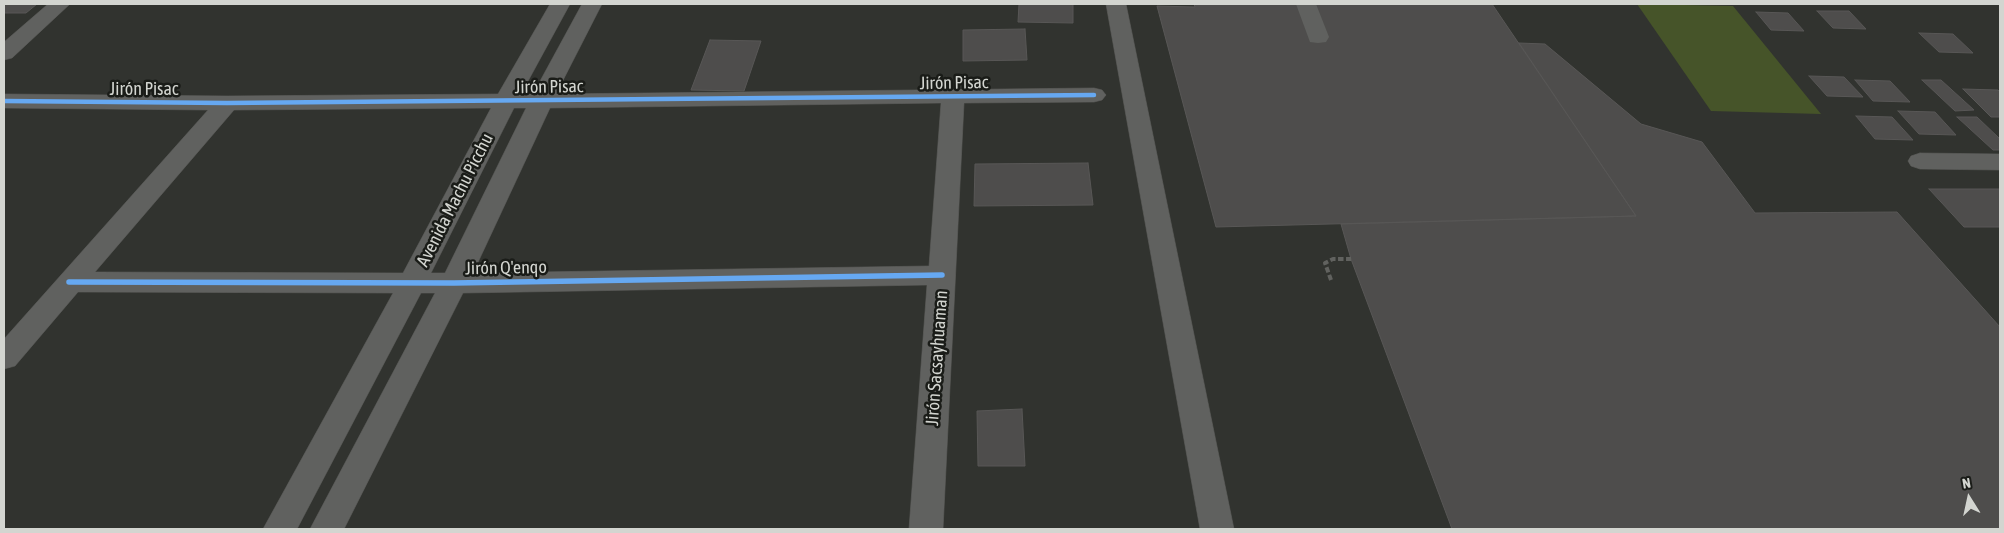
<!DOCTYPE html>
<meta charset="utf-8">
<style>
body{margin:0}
#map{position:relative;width:2004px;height:533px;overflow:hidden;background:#31332f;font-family:"Asap Condensed",sans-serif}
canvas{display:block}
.frame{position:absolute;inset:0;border:5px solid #d3d5d0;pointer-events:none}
.north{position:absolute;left:1944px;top:473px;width:50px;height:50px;-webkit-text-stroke:4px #1a1c18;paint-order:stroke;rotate:350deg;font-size:14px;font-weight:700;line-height:20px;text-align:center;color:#d3d5d0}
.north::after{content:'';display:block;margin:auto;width:18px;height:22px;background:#d3d5d0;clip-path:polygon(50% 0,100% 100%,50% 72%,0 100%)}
</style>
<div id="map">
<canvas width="2004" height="533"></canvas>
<div class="frame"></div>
<div class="north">N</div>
</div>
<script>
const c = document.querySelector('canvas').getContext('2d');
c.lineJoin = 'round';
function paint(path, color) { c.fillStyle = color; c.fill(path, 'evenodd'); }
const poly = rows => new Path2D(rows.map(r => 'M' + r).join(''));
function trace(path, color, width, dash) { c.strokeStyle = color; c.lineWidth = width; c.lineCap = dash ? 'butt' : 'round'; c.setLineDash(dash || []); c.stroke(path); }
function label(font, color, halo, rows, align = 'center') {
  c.font = font + ' "Asap Condensed",sans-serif'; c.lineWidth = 5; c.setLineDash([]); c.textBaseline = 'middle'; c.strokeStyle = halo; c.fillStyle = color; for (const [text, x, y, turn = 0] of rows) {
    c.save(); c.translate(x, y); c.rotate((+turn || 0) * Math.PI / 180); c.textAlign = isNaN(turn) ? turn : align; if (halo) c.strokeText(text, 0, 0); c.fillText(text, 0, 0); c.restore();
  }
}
paint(poly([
 [1637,4,1733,6,1821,114,1711,111]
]), '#465429');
const building = poly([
 [4,4,37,4,26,13,4,13,4,4],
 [1019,4,1073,4,1073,23,1018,22,1019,4],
 [1194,4,1492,4,1636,216,1216,227,1157,6,1195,7,1194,4],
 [1817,11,1849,11,1866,29,1833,28,1817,11],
 [1756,12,1788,13,1804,31,1771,30,1756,12],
 [1025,29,1027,60,963,61,963,30,1025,29],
 [1919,33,1953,34,1973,53,1939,52,1919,33],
 [710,40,761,41,744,91,691,90,710,40],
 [1519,43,1545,44,1641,124,1702,142,1755,213,1897,212,2000,327,2000,529,1452,529,1351,259,1341,224,1636,216,1519,43],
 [1809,76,1844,77,1863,97,1827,96,1809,76],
 [1855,80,1890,81,1910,102,1873,101,1855,80],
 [1922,80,1941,80,1974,110,1955,111,1922,80],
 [1963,89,1998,90,2000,92,2000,117,1991,117,1963,89],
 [1898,111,1935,112,1956,135,1919,134,1898,111],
 [1856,116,1892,117,1913,140,1875,139,1856,116],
 [1957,117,1977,117,2000,139,2000,150,1993,150,1957,117],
 [1088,163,1093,205,974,206,975,164,1088,163],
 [1929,189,2000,189,2000,227,1964,227,1929,189],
 [1022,409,1025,466,978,466,977,411,1022,409]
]);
paint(building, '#4e4d4c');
trace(building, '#585756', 1);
const minor = poly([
 [48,4,70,4,12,58,4,60,4,42,48,4],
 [550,4,570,4,521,94,533,94,582,4,602,4,556,94,1094,88,1102,90,1106,95,1102,100,1094,102,964,103,943,529,909,529,927,285,463,293,344,529,310,529,435,293,421,293,297,529,263,529,393,293,78,292,15,366,4,369,4,339,208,110,4,108,4,94,227,96,498,94,550,4],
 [941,103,929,266,473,273,550,108,941,103],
 [491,108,403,273,95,272,234,110,491,108],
 [514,108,526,108,445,273,431,273,514,108],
 [1106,4,1126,4,1234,529,1200,529,1106,4],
 [1296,4,1316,4,1329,37,1326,42,1318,43,1310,42,1296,4],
 [1920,153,2000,154,2000,170,1920,169,1911,166,1908,161,1911,156,1920,153]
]);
trace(minor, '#4e4f4c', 1);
trace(poly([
 [1331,280,1325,263,1333,259,1351,259]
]), '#61625f', 4, [5.5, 2.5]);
paint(minor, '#60615f');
trace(poly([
 [4,101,227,103,1094,95]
]), '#66a8f1', 4.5);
trace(poly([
 [69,282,454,283,942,275]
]), '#66a8f1', 5.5);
label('18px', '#d3d5d0', '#1a1c18', [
 ["Jirón Pisac",954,83,-1],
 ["Jirón Pisac",549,87,-1],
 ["Jirón Pisac",144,89],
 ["Avenida Machu Picchu",455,200,-63],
 ["Jirón Q'enqo",506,268,-1],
 ["Jirón Sacsayhuaman",937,358,-86]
]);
</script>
